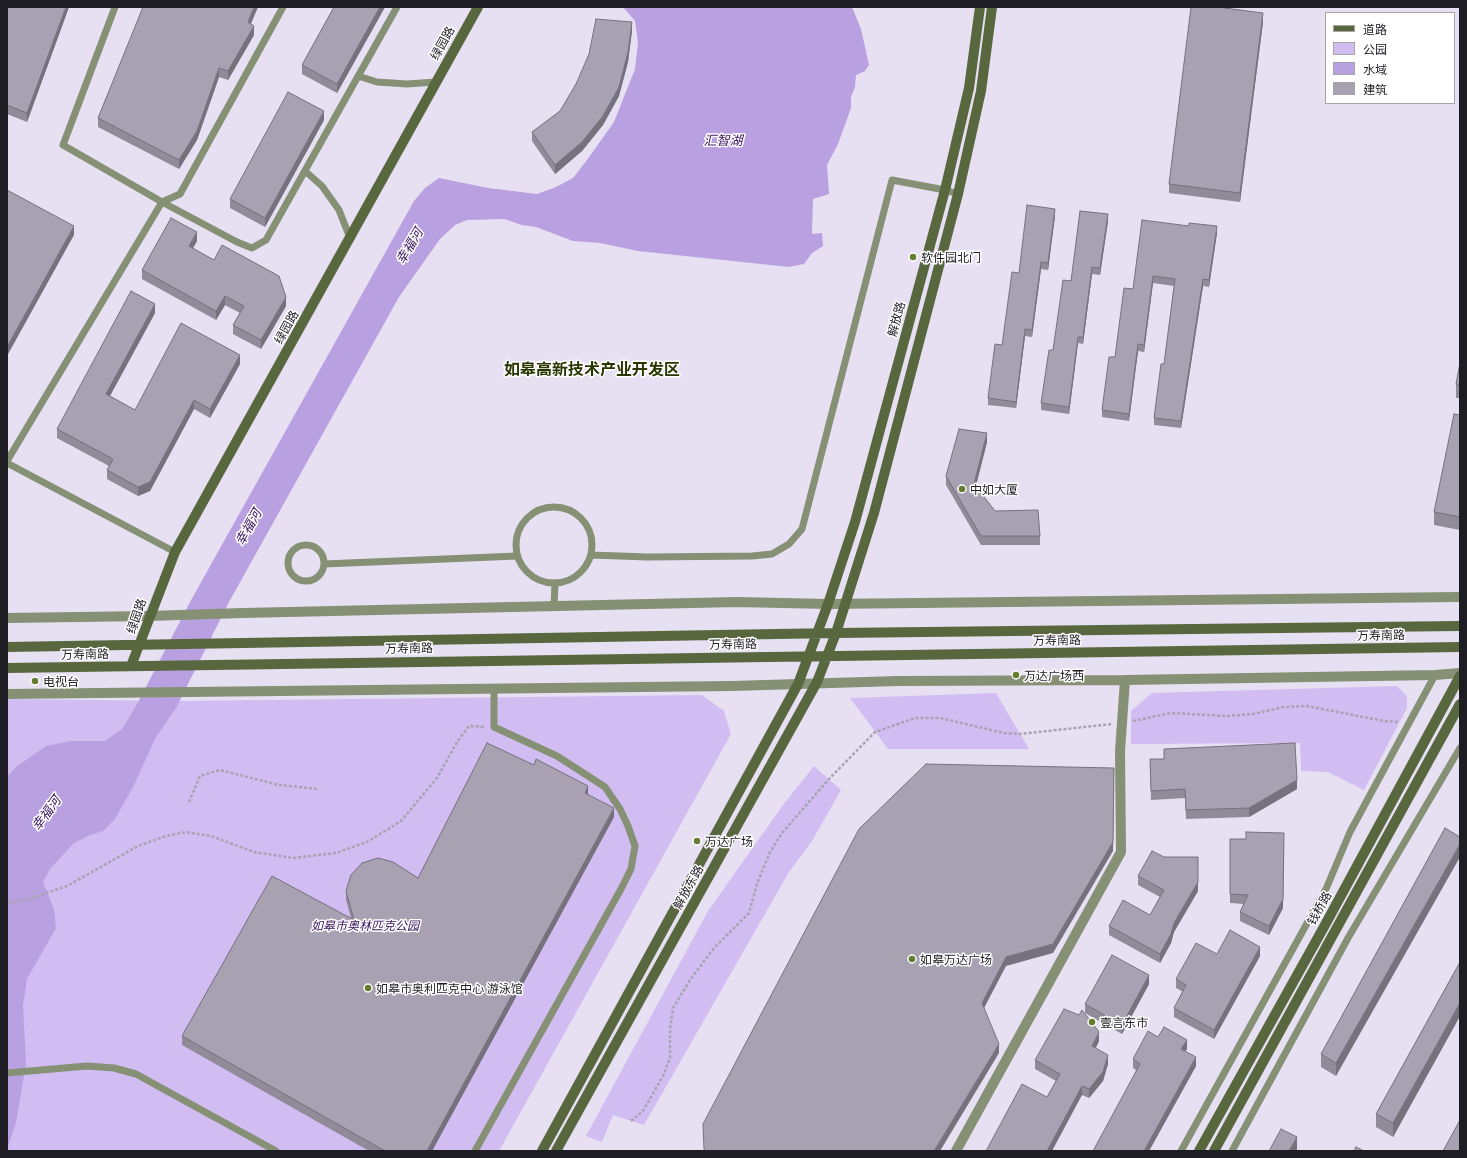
<!DOCTYPE html>
<meta charset="utf-8">
<style>
body{margin:0}
#map{position:relative;width:1467px;height:1158px;overflow:hidden;background:#e7e0f2;font-family:Georgia,"Noto Sans SC",serif}
canvas{display:block}
.frame{position:absolute;inset:0;border:8px solid #1f1d24;pointer-events:none}
.legend{position:absolute;left:1325px;top:12px;width:130px;height:92px;box-sizing:border-box;background:#fff;border:1px solid #a5a5a7;margin:0;padding:5px 7px;list-style:none;font-size:12px;color:#1f1d24}
.legend li{display:flex;align-items:center;gap:8px;height:20px}
.legend b{width:20px;border:1px solid #a5a5a7}
</style>
<div id="map">
<canvas width="1467" height="1158"></canvas>
<div class="frame"></div>
<ul class="legend">
<li><b style="height:5px;background:#58673e"></b>道路</li>
<li><b style="height:11px;background:#d1bdf2"></b>公园</li>
<li><b style="height:11px;background:#b9a0e1"></b>水域</li>
<li><b style="height:11px;background:#a7a1b2"></b>建筑</li>
</ul>
</div>
<script>
const c = document.querySelector('canvas').getContext('2d');
c.lineJoin = 'round';
function paint(path, color) { c.fillStyle = color; c.fill(path, 'evenodd'); }
const poly = rows => new Path2D(rows.map(r => 'M' + r).join(''));
function trace(path, color, width, dash) { c.strokeStyle = color; c.lineWidth = width; c.lineCap = dash ? 'butt' : 'round'; c.setLineDash(dash || []); c.stroke(path); }
function label(font, color, halo, rows, align = 'center') {
  c.font = font + ' Georgia,"Noto Sans SC",serif'; c.lineWidth = 3; c.setLineDash([]); c.textBaseline = 'middle'; c.strokeStyle = halo; c.fillStyle = color; for (const [text, x, y, turn = 0] of rows) {
    c.save(); c.translate(x, y); c.rotate((+turn || 0) * Math.PI / 180); c.textAlign = isNaN(turn) ? turn : align; if (halo) c.strokeText(text, 0, 0); c.fillText(text, 0, 0); c.restore();
  }
}
paint(poly([
 [1397,686,1407,696,1407,708,1364,790,1328,772,1301,771,1300,743,1131,744,1131,711,1152,693],
 [996,693,1029,749,888,749,850,698],
 [702,695,724,711,731,734,499,1151,7,1151,7,699,177,701],
 [814,766,841,790,812,841,789,872,644,1125,613,1115,602,1142,586,1136,708,911,783,805]
]), '#d1bdf2');
paint(poly([
 [623,7,852,7,861,29,869,65,865,71,856,75,855,87,851,97,851,108,838,144,827,165,829,194,813,199,812,234,822,233,823,246,812,253,804,264,789,267,638,251,600,243,573,241,536,227,522,225,504,219,467,220,455,225,440,239,399,297,229,602,176,708,156,737,133,787,115,819,103,831,90,835,74,843,50,869,43,882,54,909,56,928,27,979,23,1005,26,1064,16,1122,7,1150,7,777,16,767,46,746,71,741,105,741,122,729,136,706,190,602,414,201,425,188,439,178,488,188,537,194,556,187,573,178,587,160,614,122,635,69,638,43,635,21]
]), '#b9a0e1');
trace(poly([
 [1133,721,1171,713,1227,716,1253,714,1284,707,1307,706,1384,721,1399,722],
 [189,802,200,776,220,770,279,785,318,789],
 [7,903,29,899,67,886,138,846,166,836,186,832,211,836,254,852,293,858,336,853,369,841,401,821,437,778,457,742,469,726,485,727],
 [631,1121,643,1111,663,1076,670,1058,670,1030,673,1008,690,980,714,948,749,913,757,884,769,854,782,833,829,779,875,732,915,718,940,718,1004,733,1020,734,1112,724]
]), '#a8a3b1', 2.5, [3, 2]);
trace(poly([
 [115,7,63,145,162,202,237,242,252,248,266,240,397,7],
 [358,76,377,82,407,84,436,82],
 [305,171,322,186,339,210,350,238],
 [7,461,162,202,180,194,283,7],
 [7,463,175,552],
 '516 545a38 38 0 1 1 76 0a38 38 0 1 1-76 0Z',
 '288 563a18 18 0 1 1 36 0a18 18 0 1 1-36 0Z',
 [591,555,647,557,752,556,772,554,789,544,802,529,892,180,945,190,958,194],
 [324,564,517,556],
 [554,607,555,583],
 [7,1073,87,1066,114,1068,136,1074,276,1151],
 [475,1151,621,889,631,869,635,846,628,826,620,809,605,787,557,756,494,727,494,689],
 [1181,1151,1326,889,1350,832,1435,675],
 [1232,1151,1348,938,1460,748]
]), '#859074', 7);
trace(poly([
 [7,618,149,616,243,613,737,602,828,604,1460,597],
 [7,694,732,686,898,681,1125,680,1435,675,1460,673],
 [956,1151,1121,852,1120,751,1125,680]
]), '#859074', 10);
trace(poly([
 [7,647,836,633,1460,626],
 [131,666,175,552,478,7],
 [7,668,1460,647],
 [542,1151,798,684,828,604,855,522,945,190,969,88,980,7],
 [556,1151,817,682,836,633,874,513,958,194,981,91,992,7],
 [1199,1151,1325,925,1460,676],
 [1214,1151,1460,704]
]), '#58673e', 10);
paint(poly([
 [7,7,69,7,27,122,7,114],
 [334,7,385,7,337,93,302,74,302,65],
 [1263,22,1240,202,1169,193,1169,184],
 [251,24,254,35,228,80,219,77,197,140,179,169,98,127,98,118],
 [632,31,628,62,619,96,603,125,582,151,555,174,532,141,532,132,560,111],
 [324,120,265,227,230,208,230,199],
 [1055,216,1048,270,1041,269,1032,337,1025,336,1016,408,988,405,988,398,1002,345,1019,273],
 [1108,221,1100,275,1092,274,1083,344,1078,343,1069,414,1041,410,1041,403,1053,350,1071,281],
 [1217,233,1209,287,1203,286,1181,428,1154,425,1154,418,1164,364,1174,286,1153,283,1144,352,1138,351,1129,421,1102,417,1102,410,1115,357,1133,289],
 [197,241,193,248,286,306,261,349,233,334,233,325,240,313,225,305,216,320,142,279,142,270],
 [155,313,110,396,135,410,240,364,210,418,194,409,150,491,138,496,107,479,107,470,109,466,57,438,57,429],
 [1460,363,1460,398,1456,398,1456,384],
 [1460,415,1460,530,1434,525,1434,512],
 [987,442,976,486,995,511,1040,536,1040,545,981,545,946,485,946,476],
 [1164,749,1297,789,1249,817,1186,819,1185,798,1151,800,1150,759,1164,759],
 [588,795,614,817,432,1151,369,1151,182,1045,182,1036,351,918,346,900,346,891,418,878],
 [1445,828,1336,1076,1321,1067,1321,1054],
 [1230,839,1283,908,1269,935,1240,921,1240,912,1244,904,1230,903],
 [1138,876,1198,891,1174,932,1171,943,1160,963,1109,935,1109,926,1150,915,1160,897,1138,885],
 [1217,954,1260,956,1214,1039,1174,1017,1174,1008,1183,992,1176,988,1176,979],
 [1460,962,1460,1016,1393,1137,1376,1127,1376,1114],
 [1149,984,1122,1034,1085,1013,1085,1004],
 [1158,1037,1187,1049,1185,1052,1196,1066,1149,1151,1093,1151,1137,1071,1133,1068,1133,1059],
 [1099,1041,1096,1048,1108,1064,1103,1081,1089,1098,1082,1095,1047,1097,1056,1081,1035,1069,1035,1060]
]), '#908a99');
paint(poly([
 [66,7,69,7,27,122,27,113],
 [254,7,258,7,248,31,248,22],
 [380,7,385,7,337,93,337,84],
 [1263,13,1263,22,1240,202,1240,193],
 [632,22,632,31,628,62,619,96,603,125,582,151,555,174,555,165],
 [254,26,254,35,228,80,228,71],
 [219,68,219,77,197,140,179,169,179,160],
 [324,111,324,120,265,227,265,218],
 [1055,209,1055,216,1048,270,1048,263],
 [1108,214,1108,221,1100,275,1100,268],
 [74,226,74,235,7,356,7,347],
 [1217,226,1217,233,1209,287,1209,280],
 [197,232,197,241,189,255,189,246],
 [1041,262,1041,269,1032,337,1032,330],
 [1092,267,1092,274,1083,344,1083,337],
 [1153,276,1153,283,1144,352,1144,345],
 [1203,279,1203,286,1181,428,1181,421],
 [225,296,225,305,216,320,216,311],
 [286,297,286,306,261,349,261,340],
 [155,304,155,313,106,403,106,394],
 [1025,329,1025,336,1016,408,1016,402],
 [1078,337,1078,343,1069,414,1069,407],
 [1138,344,1138,351,1129,421,1129,414],
 [240,355,240,364,210,418,210,409],
 [194,400,194,409,150,491,138,496,138,487],
 [987,433,987,442,974,493,974,484],
 [1114,768,1113,851,1053,953,1006,966,982,1012,982,1003,1006,957],
 [1297,780,1297,789,1249,817,1249,808],
 [588,786,588,795,585,793],
 [614,808,614,817,432,1151,427,1151],
 [1284,842,1283,908,1269,935,1269,926],
 [1460,844,1460,857,1336,1076,1336,1063],
 [1198,882,1198,891,1174,932,1171,943,1160,963,1160,954,1174,923],
 [1260,947,1260,956,1214,1039,1214,1030],
 [1149,975,1149,984,1122,1034,1122,1025],
 [1460,1003,1460,1016,1393,1137,1393,1123],
 [1099,1032,1099,1041,1092,1055,1092,1046],
 [1187,1040,1187,1049,1181,1058,1181,1049],
 [999,1044,999,1053,940,1151,934,1151],
 [1108,1055,1108,1064,1103,1081,1089,1098,1089,1089],
 [1196,1057,1196,1066,1149,1151,1144,1151],
 [1082,1086,1082,1095,1052,1151,1047,1151],
 [1297,1137,1297,1151,1289,1151]
]), '#75717d');
const building = poly([
 [7,7,66,7,27,113,7,105,7,7],
 [143,7,254,7,248,22,254,26,228,71,219,68,197,131,179,160,98,118,143,7],
 [334,7,380,7,337,84,302,65,334,7],
 [1191,7,1217,7,1263,13,1240,193,1169,184,1191,7],
 [596,19,632,22,628,52,619,87,603,116,582,142,555,165,532,132,560,111,576,84,589,54,596,19],
 [288,92,324,111,265,218,230,199,288,92],
 [7,190,74,226,7,347,7,190],
 [1027,205,1055,209,1048,263,1041,262,1032,330,1025,329,1016,402,988,398,995,344,1002,345,1012,272,1019,273,1027,205],
 [1080,211,1108,214,1100,268,1092,267,1083,337,1078,337,1069,407,1041,403,1049,350,1053,350,1063,280,1071,281,1080,211],
 [171,218,197,232,189,246,214,260,222,245,279,276,286,297,261,340,233,325,244,306,225,296,216,311,142,270,171,218],
 [1142,220,1189,226,1189,223,1217,226,1209,280,1203,279,1181,421,1154,418,1161,364,1164,364,1175,279,1153,276,1144,345,1138,344,1129,414,1102,410,1109,357,1115,357,1124,288,1133,289,1142,220],
 [131,291,155,304,106,394,135,410,181,323,240,355,210,409,194,400,150,482,138,487,107,470,113,459,57,429,131,291],
 [1460,363,1460,385,1456,384,1460,363],
 [1454,414,1460,415,1460,517,1434,512,1454,414],
 [959,429,987,433,974,484,995,511,1038,510,1040,536,981,536,946,476,959,429],
 [487,743,534,765,536,759,588,786,585,793,614,808,427,1151,385,1151,182,1036,272,876,354,920,346,891,351,875,362,863,378,858,393,862,418,878,487,743],
 [1295,743,1297,780,1249,808,1186,810,1185,789,1151,791,1150,759,1164,759,1164,749,1295,743],
 [926,764,1114,768,1113,842,1053,944,1006,957,982,1003,999,1044,934,1151,705,1151,704,1149,703,1124,859,829,926,764],
 [1445,828,1460,837,1460,844,1336,1063,1321,1054,1445,828],
 [1246,832,1284,833,1283,899,1269,926,1240,912,1248,895,1230,894,1230,839,1246,839,1246,832],
 [1152,851,1164,857,1198,857,1198,882,1174,923,1171,934,1160,954,1109,926,1123,900,1150,915,1164,890,1138,876,1152,851],
 [1230,930,1260,947,1214,1030,1174,1008,1186,985,1176,979,1196,943,1217,954,1230,930],
 [1112,955,1149,975,1122,1025,1085,1004,1112,955],
 [1460,962,1460,1003,1393,1123,1376,1114,1460,962],
 [1064,1009,1079,1015,1082,1010,1099,1032,1092,1046,1108,1055,1103,1072,1089,1089,1082,1086,1047,1151,986,1151,1022,1084,1047,1097,1060,1074,1035,1060,1064,1009],
 [1164,1027,1187,1040,1181,1049,1196,1057,1144,1151,1093,1151,1140,1064,1133,1059,1148,1031,1158,1037,1164,1027],
 [1460,1120,1460,1151,1443,1151,1460,1120],
 [1281,1129,1297,1137,1289,1151,1269,1151,1281,1129],
 [1356,1147,1364,1151,1354,1151,1356,1147]
]);
paint(building, '#a7a1b2');
trace(building, '#75717d', 1);
for (const [x, y, r, color] of [
 [913,257,4,"#647d30"],
 [962,489,4,"#647d30"],
 [1016,675,4,"#647d30"],
 [35,681,4,"#647d30"],
 [697,841,4,"#647d30"],
 [912,959,4,"#647d30"],
 [368,988,4,"#647d30"],
 [1092,1022,4,"#647d30"]
]) { const dot = new Path2D(); dot.arc(x, y, r, 0, 2 * Math.PI); c.fillStyle = color; c.fill(dot); trace(dot, '#fff', 1.5); }
label('12px', '#1f1d24', '#fff', [
 ["绿园路",442,43,-61],
 ["解放路",896,319,-75],
 ["绿园路",286,327,-61],
 ["绿园路",136,616,-71],
 ["万寿南路",1381,635,-1],
 ["万寿南路",1057,640,-1],
 ["万寿南路",733,644,-1],
 ["万寿南路",409,648,-1],
 ["万寿南路",85,654,-1],
 ["解放东路",688,887,-61],
 ["钱桥路",1319,908,-61]
]);
label('12px', '#1f1d24', '#fff', [
 ["软件园北门",921,257],
 ["中如大厦",970,489],
 ["万达广场西",1024,675],
 ["电视台",43,681],
 ["万达广场",705,841],
 ["如皋万达广场",920,959],
 ["如皋市奥利匹克中心 游泳馆",376,988],
 ["壹言东市",1100,1022]
], 'left');
label('italic 12px', '#36105b', '#fff', [
 ["如皋市奥林匹克公园",365,925]
]);
label('italic 13px', '#3a1560', '#fff', [
 ["汇智湖",723,140],
 ["幸福河",409,246,-59],
 ["幸福河",248,527,-61],
 ["幸福河",46,813,-54]
]);
label('bold 16px', '#283700', '#fff', [
 ["如皋高新技术产业开发区",592,369]
]);
</script>
